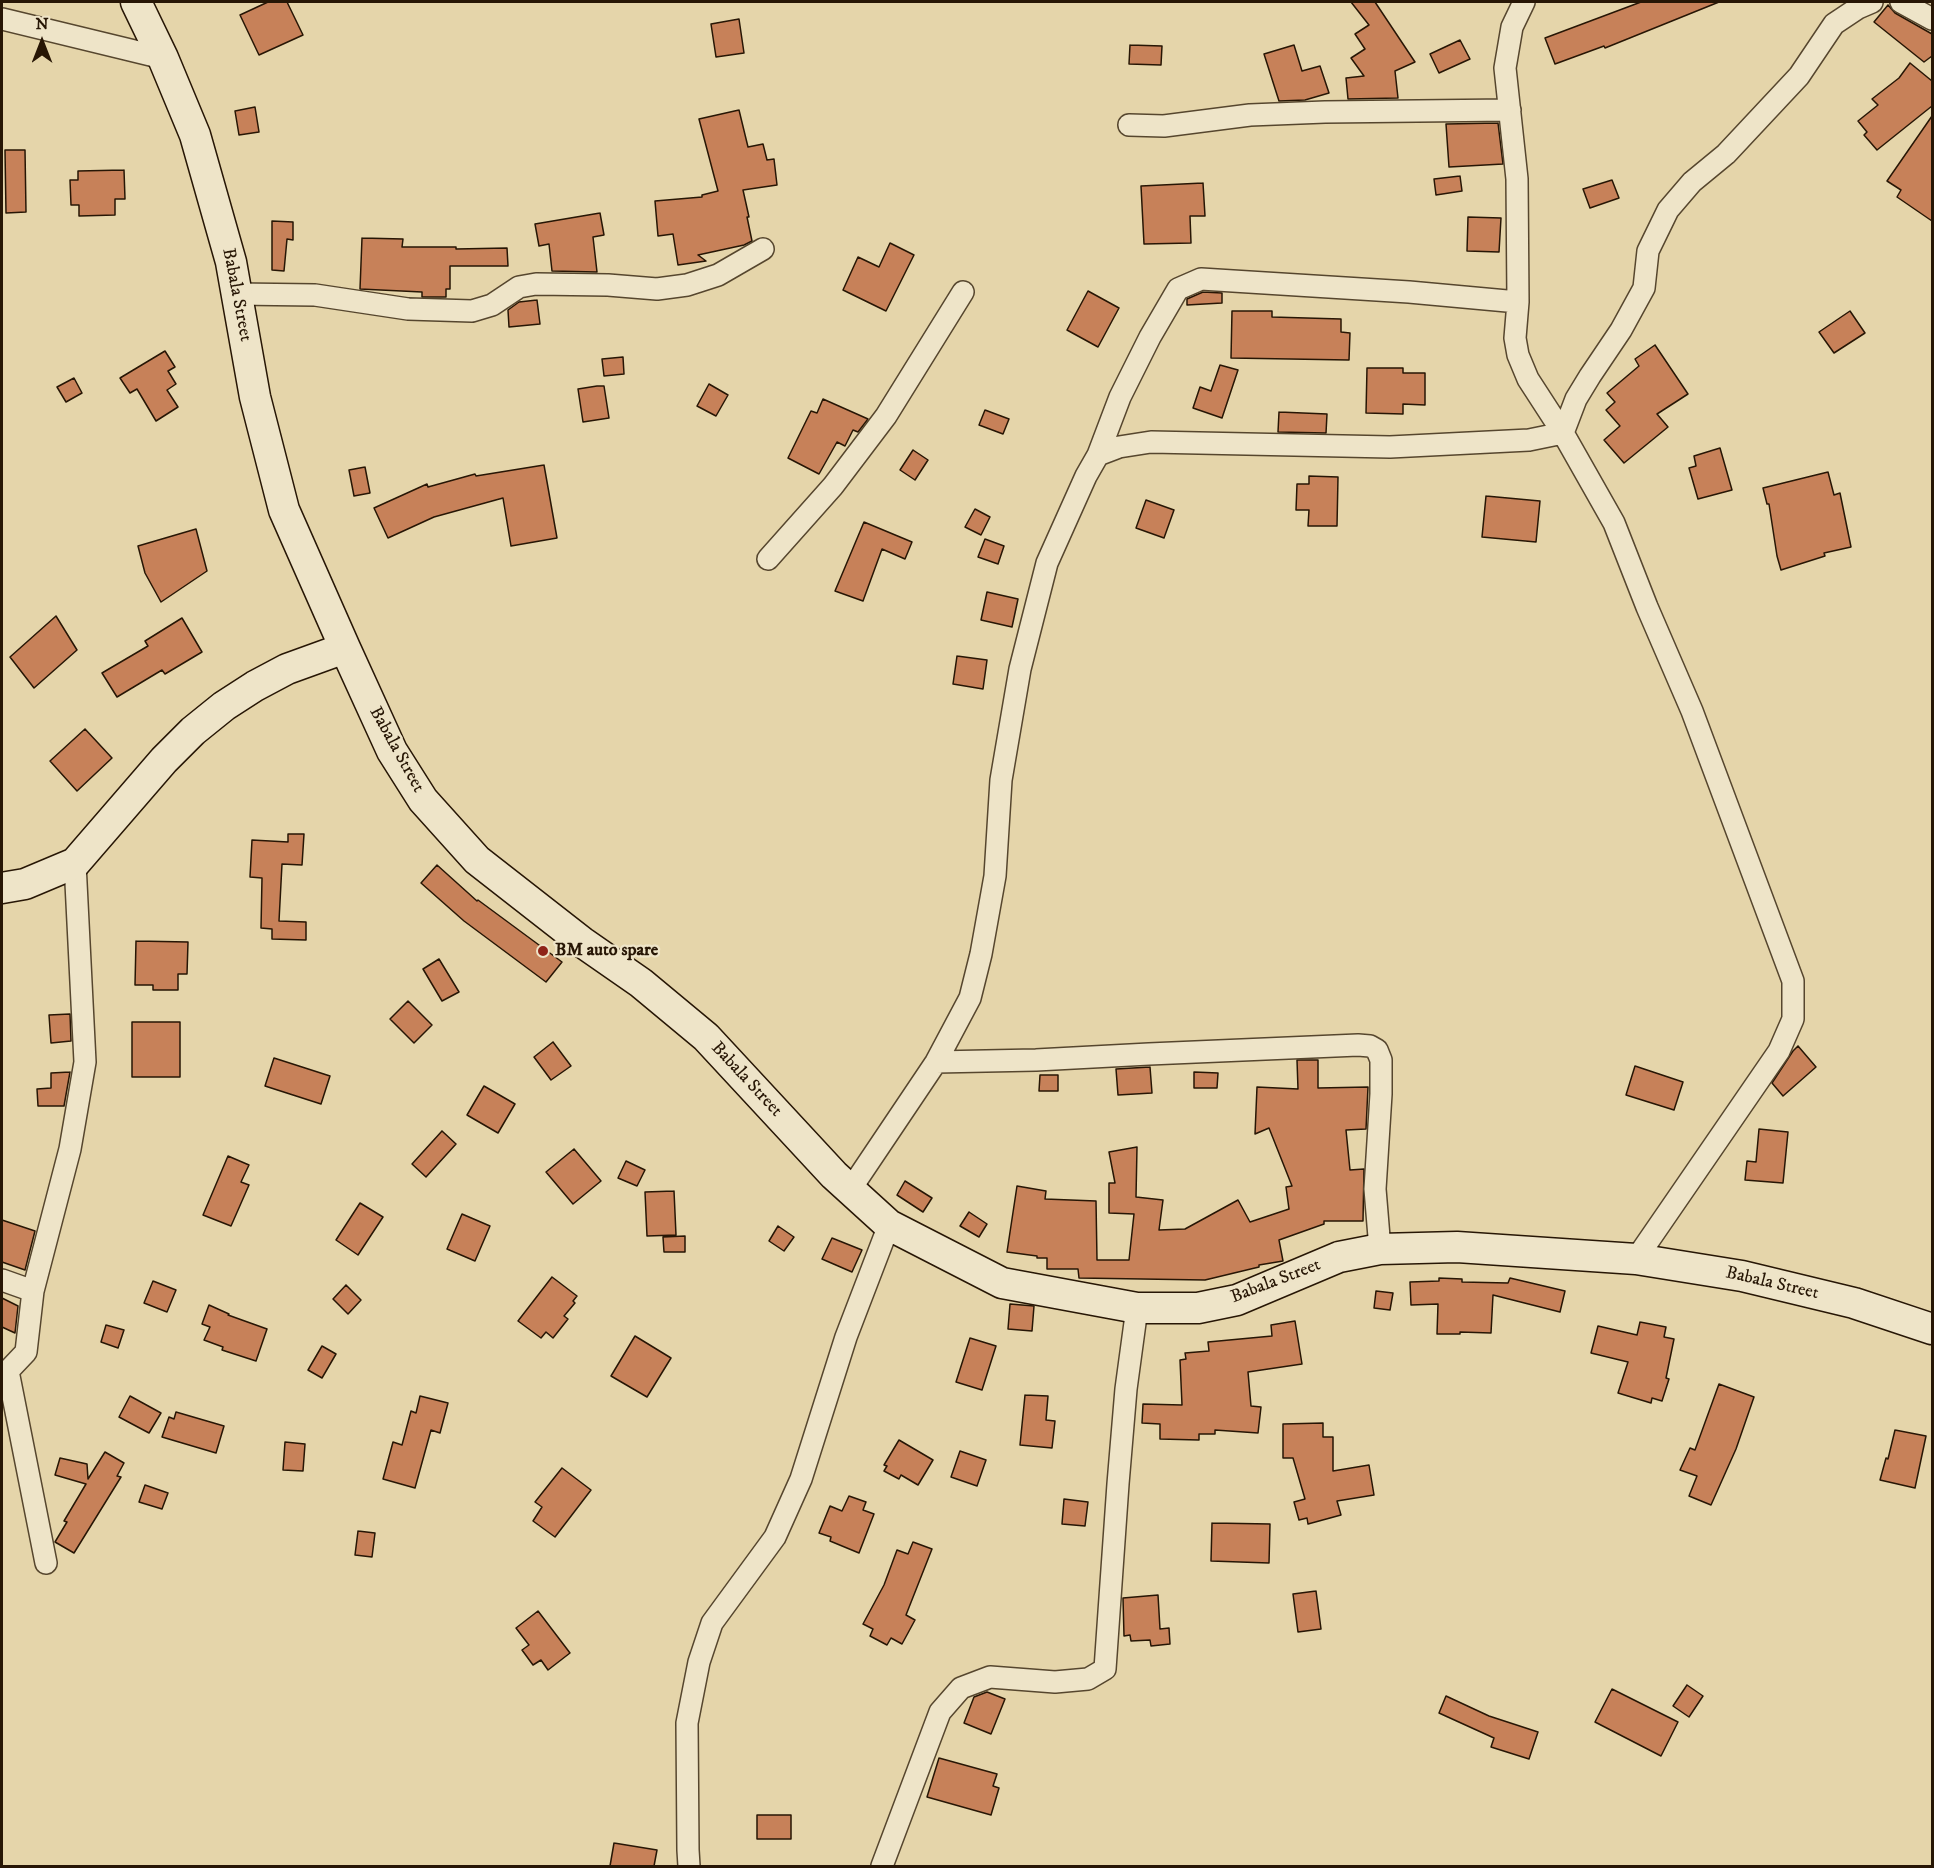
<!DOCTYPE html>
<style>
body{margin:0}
#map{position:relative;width:1934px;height:1868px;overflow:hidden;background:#e5d5aa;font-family:"IM FELL DW Pica",serif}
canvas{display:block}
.frame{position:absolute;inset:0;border:3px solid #271605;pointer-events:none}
.north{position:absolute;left:12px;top:12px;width:60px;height:60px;-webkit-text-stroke:4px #eee4c8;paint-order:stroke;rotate:0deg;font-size:16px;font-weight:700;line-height:24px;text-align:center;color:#271605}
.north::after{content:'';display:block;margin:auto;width:21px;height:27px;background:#271605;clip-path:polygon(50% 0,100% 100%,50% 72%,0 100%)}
</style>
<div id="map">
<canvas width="1934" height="1868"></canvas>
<div class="frame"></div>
<div class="north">N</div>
</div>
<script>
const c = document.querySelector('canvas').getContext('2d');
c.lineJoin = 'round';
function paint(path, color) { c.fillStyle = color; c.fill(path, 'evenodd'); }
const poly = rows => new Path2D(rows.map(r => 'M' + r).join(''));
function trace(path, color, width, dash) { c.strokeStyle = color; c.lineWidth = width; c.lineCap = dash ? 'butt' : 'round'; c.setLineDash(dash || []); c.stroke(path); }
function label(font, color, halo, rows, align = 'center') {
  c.font = font + ' "IM FELL DW Pica",serif'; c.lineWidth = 4.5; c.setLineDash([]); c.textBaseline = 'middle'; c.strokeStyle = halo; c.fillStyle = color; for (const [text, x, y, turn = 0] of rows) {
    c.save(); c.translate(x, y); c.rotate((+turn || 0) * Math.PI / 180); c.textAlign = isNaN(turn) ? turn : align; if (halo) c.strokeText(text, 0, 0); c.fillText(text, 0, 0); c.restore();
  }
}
const building = poly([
 [268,2,287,2,303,35,259,55,240,15,268,2],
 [1351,2,1375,2,1415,62,1395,71,1398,98,1348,99,1346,78,1364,76,1351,58,1365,49,1355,34,1369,25,1351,2],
 [1641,2,1719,2,1605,48,1604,46,1555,64,1545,38,1641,2],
 [1888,5,1895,13,1932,34,1932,56,1924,62,1874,22,1888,5],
 [739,19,744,53,716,57,711,24,739,19],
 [1460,40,1470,59,1439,73,1430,54,1460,40],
 [1130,45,1162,46,1161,65,1129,64,1130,45],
 [1294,45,1302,71,1320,66,1329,93,1305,100,1279,101,1264,54,1294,45],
 [1910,63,1932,81,1932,106,1877,150,1864,135,1867,132,1858,121,1878,105,1872,99,1899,78,1910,63],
 [255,107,259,132,239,135,235,111,255,107],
 [739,110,748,147,763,144,767,160,774,159,777,185,743,190,749,217,747,217,752,241,744,245,698,255,706,261,678,265,673,234,658,236,655,201,702,197,702,195,718,191,699,119,739,110],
 [1932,116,1932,221,1897,197,1901,190,1887,181,1932,116],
 [1498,123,1503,164,1449,167,1446,124,1498,123],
 [5,150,25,150,26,212,6,213,5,150],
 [124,170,125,199,115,199,115,215,79,216,79,205,71,205,70,180,78,180,78,171,124,170],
 [1460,176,1462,191,1436,195,1434,179,1460,176],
 [1612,180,1619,198,1590,208,1583,189,1612,180],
 [1203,183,1205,216,1190,216,1191,243,1144,244,1141,186,1203,183],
 [600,213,604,235,593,237,597,272,552,271,549,244,539,246,535,224,600,213],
 [1468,217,1501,218,1499,252,1467,251,1468,217],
 [272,221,293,222,293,240,287,239,284,271,272,270,272,221],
 [362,238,403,239,402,247,456,247,456,249,507,248,508,266,450,266,450,289,446,289,446,297,422,297,422,292,360,289,362,238],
 [890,243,914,255,886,311,843,290,858,257,879,267,890,243],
 [1088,291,1119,308,1098,347,1067,330,1088,291],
 [1203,292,1222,293,1222,303,1187,305,1187,299,1203,292],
 [537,300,540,324,509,327,508,310,519,302,537,300],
 [1232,311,1272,311,1272,317,1341,319,1341,332,1350,333,1349,360,1231,358,1232,311],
 [1850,311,1865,333,1834,353,1819,332,1850,311],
 [1655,345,1688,394,1657,414,1668,427,1624,463,1604,440,1620,426,1606,410,1615,402,1607,393,1639,366,1635,359,1655,345],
 [165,351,175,367,168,371,176,384,167,390,178,407,156,421,137,389,130,393,120,378,165,351],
 [623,357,624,374,604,376,602,359,623,357],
 [1220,365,1238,370,1222,418,1193,408,1200,387,1211,391,1220,365],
 [1367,368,1403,368,1403,373,1425,373,1425,405,1403,404,1403,414,1366,413,1367,368],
 [74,378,82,393,66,402,57,387,74,378],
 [709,384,728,395,716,416,697,406,709,384],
 [597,386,604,386,609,418,583,422,578,389,597,386],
 [823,399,868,419,858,432,853,430,845,446,837,442,819,474,788,458,811,411,817,413,823,399],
 [985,410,1009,419,1003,434,979,425,985,410],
 [1279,412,1327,414,1326,433,1278,432,1279,412],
 [1720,448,1732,490,1698,499,1689,468,1696,466,1694,456,1720,448],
 [913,450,928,460,915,480,900,470,913,450],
 [544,465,557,538,511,546,503,498,434,517,388,538,374,508,427,484,428,487,475,474,476,476,544,465],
 [365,467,370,493,354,496,349,470,365,467],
 [1828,472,1834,495,1840,493,1851,547,1824,553,1825,556,1781,570,1777,556,1769,504,1767,504,1763,488,1828,472],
 [1309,476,1338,477,1337,526,1308,526,1309,510,1296,510,1297,484,1309,484,1309,476],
 [1486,496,1540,501,1536,542,1482,537,1486,496],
 [1146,500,1174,510,1164,538,1136,528,1146,500],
 [975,509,990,517,981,535,965,527,975,509],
 [864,522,912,542,905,559,882,549,863,601,835,591,864,522],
 [196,529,207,571,161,602,145,573,138,546,196,529],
 [985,539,1004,546,998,564,978,557,985,539],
 [987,592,1018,599,1012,627,981,620,987,592],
 [56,616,77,650,34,688,10,657,56,616],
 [182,618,202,652,165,674,162,670,117,697,102,673,148,646,145,641,182,618],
 [957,656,987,660,983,689,953,684,957,656],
 [85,729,112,758,77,791,50,761,85,729],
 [288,834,304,834,302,865,282,864,279,921,306,922,306,940,272,939,272,929,261,928,262,878,250,877,252,840,288,842,288,834],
 [437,865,477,901,478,900,562,962,546,982,464,921,421,883,437,865],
 [136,941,188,942,187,974,178,974,178,990,153,990,153,985,135,985,136,941],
 [439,959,459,992,442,1001,423,969,439,959],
 [408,1001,432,1025,414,1043,390,1019,408,1001],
 [70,1014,71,1041,51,1043,49,1015,70,1014],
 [132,1022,180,1022,180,1077,132,1077,132,1022],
 [553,1042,571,1066,551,1080,534,1057,553,1042],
 [1798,1046,1816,1067,1783,1096,1772,1083,1793,1051,1798,1046],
 [274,1058,330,1076,321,1104,265,1086,274,1058],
 [1297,1060,1318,1060,1318,1088,1368,1087,1366,1129,1346,1130,1350,1170,1364,1169,1363,1221,1324,1221,1324,1224,1279,1240,1283,1261,1259,1265,1259,1267,1205,1280,1079,1278,1078,1269,1047,1269,1047,1258,1037,1258,1037,1256,1007,1252,1017,1186,1046,1191,1045,1199,1096,1201,1097,1260,1129,1260,1134,1214,1109,1213,1109,1183,1115,1183,1109,1152,1137,1147,1136,1197,1163,1200,1159,1230,1185,1229,1238,1200,1250,1222,1289,1209,1286,1187,1292,1186,1269,1128,1255,1134,1257,1087,1298,1089,1297,1060],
 [1635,1066,1683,1082,1674,1110,1626,1095,1635,1066],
 [1150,1067,1152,1093,1118,1095,1116,1069,1150,1067],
 [70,1072,64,1106,38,1106,37,1089,51,1088,51,1073,70,1072],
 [1194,1072,1218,1073,1217,1088,1194,1088,1194,1072],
 [1040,1075,1058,1075,1058,1091,1039,1091,1040,1075],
 [484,1086,515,1104,498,1133,467,1115,484,1086],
 [1759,1129,1788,1132,1783,1183,1745,1180,1747,1161,1756,1162,1759,1129],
 [442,1131,456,1144,426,1177,412,1164,442,1131],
 [574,1149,601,1181,573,1204,546,1172,574,1149],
 [228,1156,249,1165,241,1182,249,1185,231,1226,203,1215,228,1156],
 [626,1161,645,1170,637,1186,618,1178,626,1161],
 [905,1181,932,1198,923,1212,897,1195,905,1181],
 [674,1191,676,1235,647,1236,645,1192,674,1191],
 [360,1203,383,1217,358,1255,336,1240,360,1203],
 [969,1212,987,1224,979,1237,960,1226,969,1212],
 [462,1214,490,1226,475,1261,447,1249,462,1214],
 [2,1220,35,1231,25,1270,2,1262,2,1220],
 [778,1226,794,1237,784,1251,769,1241,778,1226],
 [685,1236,685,1252,664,1252,663,1237,685,1236],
 [832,1238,862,1250,852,1272,822,1259,832,1238],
 [552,1277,577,1296,573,1301,575,1303,564,1316,568,1319,553,1338,546,1332,541,1338,518,1321,552,1277],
 [1439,1278,1462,1279,1462,1282,1508,1283,1510,1278,1565,1291,1560,1312,1493,1295,1491,1333,1460,1332,1460,1334,1437,1334,1438,1304,1411,1305,1410,1282,1439,1281,1439,1278],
 [153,1281,176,1290,167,1312,144,1303,153,1281],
 [346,1285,361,1300,348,1314,333,1299,346,1285],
 [1376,1291,1393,1293,1390,1310,1374,1308,1376,1291],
 [2,1298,18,1306,15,1333,2,1327,2,1298],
 [1010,1304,1034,1306,1032,1331,1008,1329,1010,1304],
 [209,1305,229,1314,228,1315,267,1329,256,1361,222,1350,223,1347,204,1340,210,1327,202,1324,209,1305],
 [1295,1321,1302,1364,1248,1372,1251,1406,1261,1407,1258,1433,1215,1430,1215,1434,1199,1434,1199,1440,1160,1439,1160,1424,1142,1423,1143,1404,1182,1405,1180,1360,1186,1359,1185,1353,1209,1351,1208,1342,1272,1336,1271,1325,1295,1321],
 [1640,1322,1666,1327,1664,1337,1674,1339,1666,1378,1669,1379,1662,1401,1652,1398,1651,1403,1618,1393,1628,1362,1591,1353,1598,1326,1637,1335,1640,1322],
 [106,1325,124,1330,118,1348,101,1342,106,1325],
 [635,1336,671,1358,647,1397,611,1376,635,1336],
 [970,1338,996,1346,982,1390,956,1382,970,1338],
 [322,1346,336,1354,322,1378,308,1370,322,1346],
 [1719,1384,1754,1397,1736,1449,1711,1505,1689,1496,1697,1476,1680,1470,1690,1448,1695,1450,1719,1384],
 [1025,1395,1048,1396,1046,1420,1055,1421,1052,1448,1020,1445,1025,1395],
 [130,1396,161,1413,149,1433,119,1417,130,1396],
 [420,1396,448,1403,440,1433,431,1430,415,1488,383,1479,393,1442,402,1445,411,1411,416,1413,420,1396],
 [176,1412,224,1426,216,1453,162,1437,169,1417,174,1419,176,1412],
 [1323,1423,1323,1437,1333,1437,1333,1471,1369,1465,1374,1495,1337,1501,1341,1515,1308,1524,1307,1518,1299,1520,1294,1502,1305,1499,1293,1458,1283,1458,1283,1424,1323,1423],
 [1895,1430,1926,1436,1915,1488,1880,1480,1886,1458,1888,1459,1895,1430],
 [899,1440,933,1460,918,1485,901,1475,899,1479,884,1471,887,1466,884,1465,899,1440],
 [285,1442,305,1444,303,1471,283,1470,285,1442],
 [960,1451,986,1460,977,1486,951,1477,960,1451],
 [105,1452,124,1463,117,1476,121,1477,74,1553,55,1542,67,1522,64,1521,86,1484,55,1475,60,1458,87,1464,88,1479,105,1452],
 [562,1468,591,1490,555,1537,533,1521,542,1507,535,1502,562,1468],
 [145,1485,168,1493,162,1509,139,1502,145,1485],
 [849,1496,866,1502,863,1510,874,1514,859,1553,830,1541,831,1537,819,1533,830,1506,842,1511,849,1496],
 [1064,1499,1088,1502,1085,1526,1062,1524,1064,1499],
 [1212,1523,1270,1524,1269,1563,1211,1561,1212,1523],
 [358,1531,375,1533,372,1557,355,1555,358,1531],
 [913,1542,932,1549,906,1615,915,1620,902,1644,891,1638,887,1645,870,1636,873,1629,863,1624,884,1585,897,1550,908,1554,913,1542],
 [1316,1591,1321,1629,1298,1632,1293,1594,1316,1591],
 [1158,1595,1160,1629,1169,1628,1170,1644,1151,1646,1150,1640,1131,1641,1130,1635,1124,1636,1123,1598,1158,1595],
 [538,1611,570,1653,548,1670,541,1660,533,1665,522,1650,529,1645,516,1628,538,1611],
 [1687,1685,1703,1696,1689,1717,1673,1706,1687,1685],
 [1612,1689,1678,1722,1661,1756,1595,1722,1612,1689],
 [987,1692,1005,1699,991,1734,964,1723,974,1697,987,1692],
 [1446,1696,1489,1716,1538,1732,1529,1759,1491,1747,1494,1738,1439,1713,1446,1696],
 [939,1758,997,1774,993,1786,999,1788,991,1815,927,1797,939,1758],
 [757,1815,791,1815,791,1839,757,1839,757,1815],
 [614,1843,657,1850,654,1866,610,1866,614,1843]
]);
paint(building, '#c78159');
trace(building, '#271605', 1.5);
const street = poly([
 [1524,2,1512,27,1505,68,1517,179,1518,302,1515,338,1518,355,1528,379,1563,433,1614,523,1647,607,1692,711,1793,981,1793,1019,1779,1051,1636,1259],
 [1901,2,1932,19],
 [2,19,163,58],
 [1129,125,1164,126,1250,115,1325,112,1510,110],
 [236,294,315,295,408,309,472,311,492,305,519,287,536,284,608,285,657,289,687,285,718,275,763,249],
 [1098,455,1120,397,1150,337,1178,289,1201,279,1409,292,1518,302],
 [768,559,833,486,886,416,963,292],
 [936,1062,1036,1060,1149,1054,1358,1045,1370,1046,1377,1050,1381,1060,1381,1094,1375,1189,1380,1249],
 [850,1190,936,1062,970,998,981,954,995,876,1001,780,1020,669,1047,563,1086,476,1098,455,1119,447,1151,442,1390,447,1529,440,1563,433,1576,399,1590,376,1621,330,1644,288,1648,251,1668,210,1692,182,1726,154,1799,76,1834,24,1858,8,1872,2],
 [2,1280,33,1291],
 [46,1563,8,1371,26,1352,33,1291,70,1149,85,1062,75,863],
 [689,1866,688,1850,687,1723,699,1662,712,1623,775,1537,801,1479,846,1337,889,1225],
 [882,1866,940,1712,961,1688,990,1677,1055,1682,1088,1679,1105,1669,1118,1484,1126,1389,1137,1308]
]);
const secondary = poly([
 [136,2,163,58,195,135,231,262,255,397,284,510,345,648,392,751,423,800,477,860,582,942,641,983,706,1037,834,1175,889,1225,1002,1283,1137,1308,1198,1308,1237,1300,1339,1257,1380,1249,1457,1247,1636,1259,1742,1276,1854,1303,1932,1329],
 [2,888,25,884,75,863,164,760,193,731,224,706,255,686,287,669,345,648]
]);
trace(street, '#56462e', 24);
trace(secondary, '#271605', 33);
trace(street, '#eee4c8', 21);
trace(secondary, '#eee4c8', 30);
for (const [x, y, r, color] of [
 [543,951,6,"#8f2418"]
]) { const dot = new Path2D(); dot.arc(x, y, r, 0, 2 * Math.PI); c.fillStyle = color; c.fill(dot); trace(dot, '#eee4c8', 2); }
label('18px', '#271605', '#eee4c8', [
 ["Babala Street",236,295,79],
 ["Babala Street",396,750,61],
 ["Babala Street",746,1080,47],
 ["Babala Street",1276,1282,-21],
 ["Babala Street",1772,1284,13]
]);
label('bold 18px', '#271605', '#eee4c8', [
 ["BM auto spare",555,951]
], 'left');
</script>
